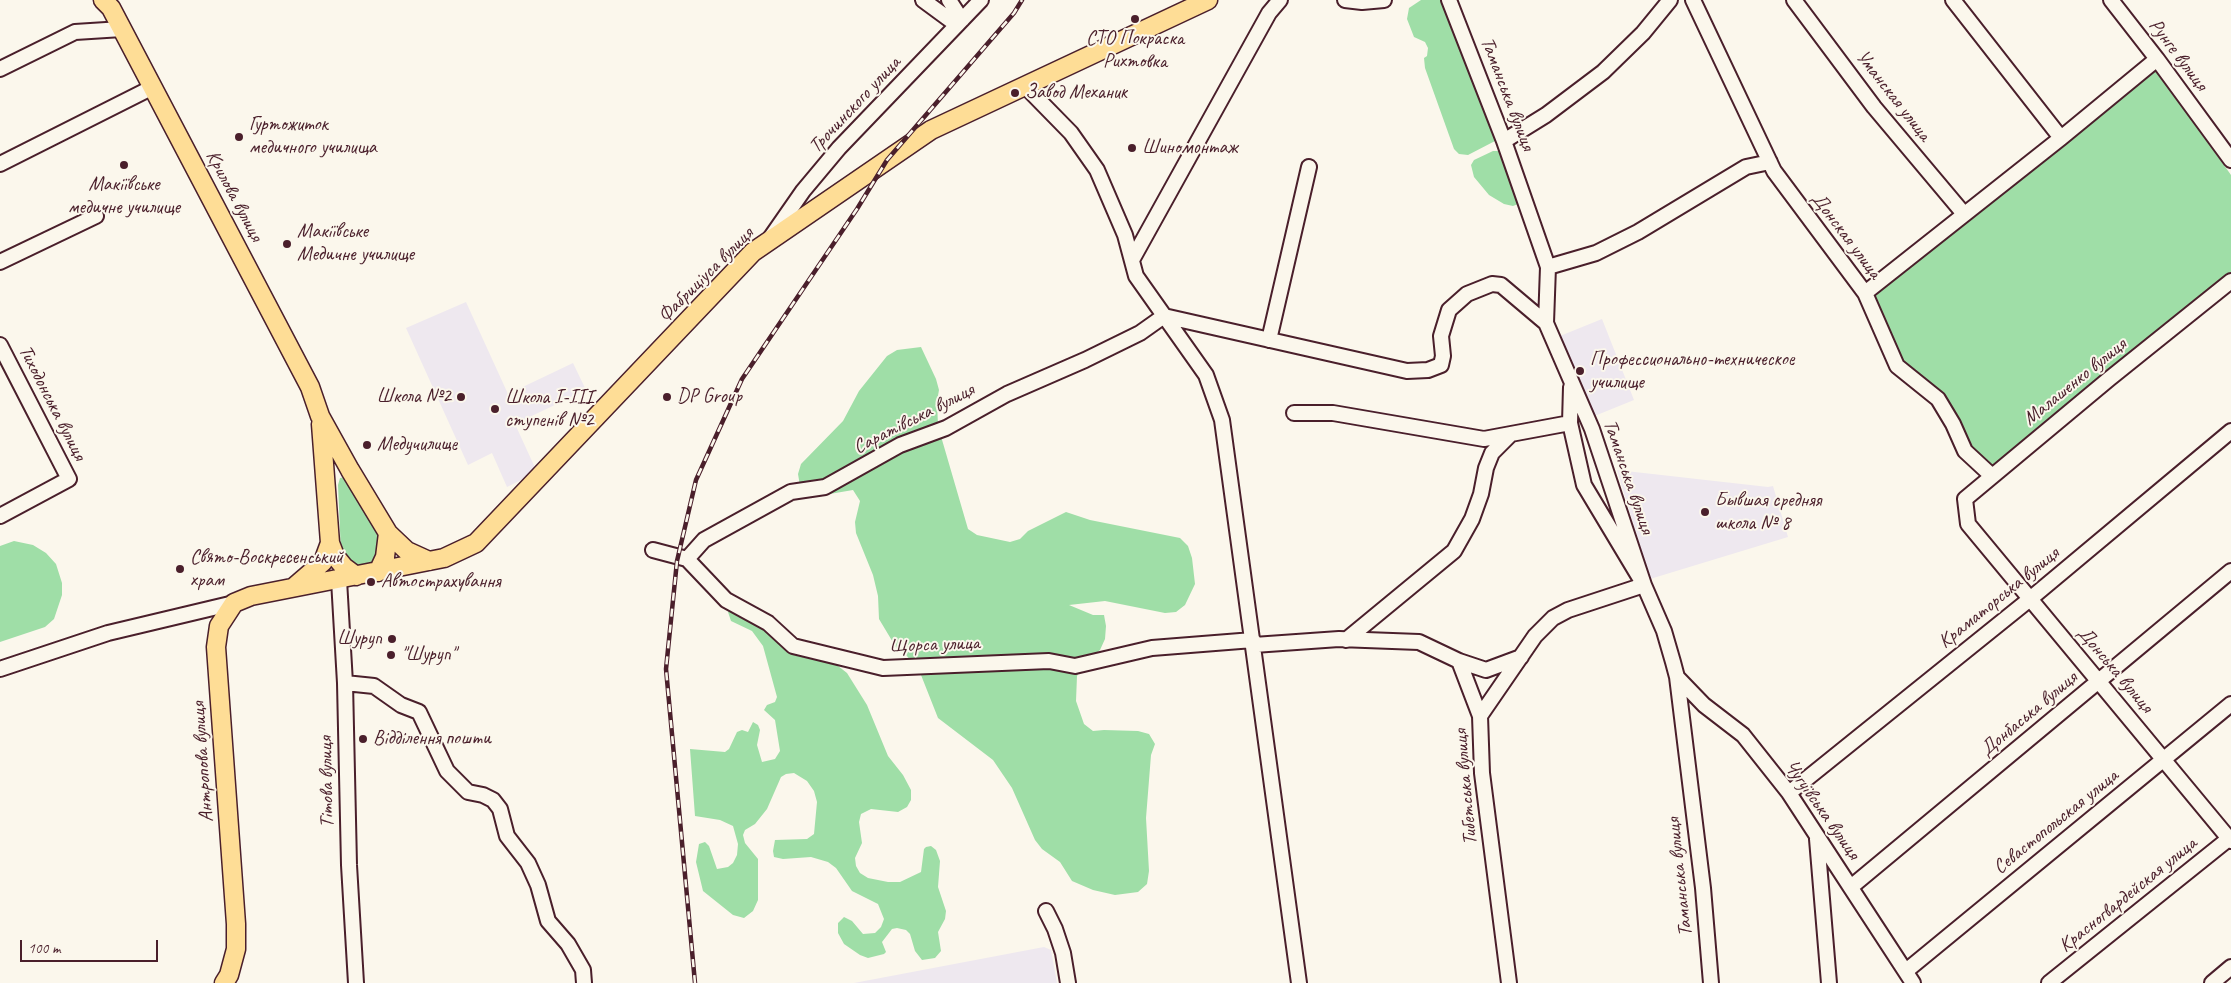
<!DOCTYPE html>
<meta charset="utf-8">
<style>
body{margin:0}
#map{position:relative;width:2231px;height:983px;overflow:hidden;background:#fbf7ec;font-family:Caveat,sans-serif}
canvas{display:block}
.scale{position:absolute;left:20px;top:940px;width:138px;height:22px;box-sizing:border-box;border:2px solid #4a1f2b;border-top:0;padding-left:6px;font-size:15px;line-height:18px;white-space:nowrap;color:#4a1f2b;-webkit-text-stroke:4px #fbf7ec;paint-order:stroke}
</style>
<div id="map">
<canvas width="2231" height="983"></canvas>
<div class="scale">100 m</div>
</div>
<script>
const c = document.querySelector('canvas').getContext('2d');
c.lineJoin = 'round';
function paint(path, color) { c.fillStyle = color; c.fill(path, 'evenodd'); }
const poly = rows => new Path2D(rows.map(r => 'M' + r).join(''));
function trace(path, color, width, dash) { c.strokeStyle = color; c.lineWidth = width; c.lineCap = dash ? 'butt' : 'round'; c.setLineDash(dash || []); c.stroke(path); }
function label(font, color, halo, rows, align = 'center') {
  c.font = font + ' Caveat,sans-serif'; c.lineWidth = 4; c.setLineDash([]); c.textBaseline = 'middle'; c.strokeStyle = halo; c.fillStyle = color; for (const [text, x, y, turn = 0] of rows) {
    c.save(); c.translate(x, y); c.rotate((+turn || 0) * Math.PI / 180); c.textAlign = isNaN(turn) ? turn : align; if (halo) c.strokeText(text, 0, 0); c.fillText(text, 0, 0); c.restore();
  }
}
paint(poly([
 [466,302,508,394,573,363,586,390,515,424,537,472,507,487,492,453,468,465,406,328],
 [1602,319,1634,400,1592,417,1560,336],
 [1617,470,1768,487,1773,486,1788,537,1650,579],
 [1044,947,1051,950,1057,983,854,983]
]), '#eee8ef');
paint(poly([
 [1421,0,1446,0,1498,137,1495,141,1468,155,1459,154,1454,149,1425,68,1424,58,1427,56,1428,48,1425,42,1414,37,1407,19,1409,8],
 [2155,68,2231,175,2231,272,2061,409,1993,466,1972,448,1958,419,1901,361,1872,296,2066,144],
 [1493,151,1501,151,1520,202,1518,204,1513,206,1504,204,1489,195,1474,177,1471,165,1474,160],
 [921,347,936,379,939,390,937,401,938,426,968,529,977,535,1010,542,1020,539,1028,531,1066,512,1090,520,1180,538,1188,546,1192,558,1195,584,1185,605,1176,612,1165,613,1105,601,1069,605,1093,615,1104,615,1106,626,1105,639,1100,650,1083,666,1077,676,1076,701,1084,724,1093,731,1104,730,1138,731,1149,734,1155,744,1151,755,1146,818,1149,871,1147,884,1138,892,1115,895,1093,890,1072,881,1060,862,1042,849,1035,840,1012,788,993,760,938,718,921,675,907,656,897,649,879,619,878,596,873,575,856,533,855,522,860,501,853,490,818,496,807,494,800,486,798,474,801,464,843,421,859,391,887,356,897,350],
 [345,477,349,478,383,543,377,564,357,569,341,553,338,485,340,478],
 [14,541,33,545,46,553,56,564,62,583,62,595,54,619,45,627,0,642,0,546],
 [731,609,833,662,847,673,867,705,888,756,903,775,911,790,911,800,907,807,898,812,871,809,861,814,859,822,862,843,855,858,856,866,860,873,868,878,888,882,900,882,921,872,924,849,926,847,931,846,936,850,940,861,938,887,946,911,945,919,938,932,941,951,935,958,922,960,915,951,910,934,906,930,897,928,892,929,882,942,886,952,884,954,868,958,860,955,844,944,838,933,838,923,844,917,852,921,863,934,875,933,881,927,884,919,878,904,852,891,836,868,828,862,811,857,783,859,774,857,773,851,775,840,807,839,814,834,817,802,814,791,807,781,794,773,786,774,781,777,767,809,755,824,745,830,743,835,745,843,758,859,758,900,753,911,744,918,733,915,703,891,696,862,699,844,705,842,709,846,717,869,728,867,733,863,737,855,738,844,733,826,720,820,695,816,690,749,725,752,729,749,737,732,742,730,748,732,753,722,758,725,760,730,757,745,762,762,775,759,780,751,775,720,764,710,767,705,775,702,777,697,763,646,752,631,731,621,728,612]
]), '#9fdea7');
const minor = poly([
 [923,0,957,25],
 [949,0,962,20],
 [1345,0,1362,2,1384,0],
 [1449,0,1504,141,1548,267,1546,323,1592,429,1644,585,1664,631,1673,662,1677,677,1703,888,1711,983],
 [1693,0,1774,171,1865,293,1897,366,1938,399,1953,424,1965,451,1992,476],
 [1794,0,1874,107,1964,214],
 [1953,0,2061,138],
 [2111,0,2157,59,2231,160],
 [0,69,75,32,122,29],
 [1025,86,1071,133,1097,170,1125,235,1136,276,1206,375,1222,420,1299,983],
 [1504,141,1546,115,1603,72,1643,33,1670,0],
 [0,164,153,87],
 [771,237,803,191,839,148,981,0],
 [1132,260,1269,13,1280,0],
 [0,262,96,216],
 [1548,267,1596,253,1638,232,1746,167,1770,162],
 [2231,281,2109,379,1965,499,1968,524,2231,841],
 [1865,293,2061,138,2157,59],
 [1269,340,1309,167],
 [0,345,69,479,0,516],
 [1294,413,1333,413,1484,439,1570,423],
 [653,550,687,559,726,600,768,623,793,646,883,668,1049,661,1075,666,1152,648,1253,640],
 [687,559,704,540,791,492,825,487,900,445,946,428,1007,394,1085,360,1140,333,1164,316,1407,371,1428,370,1441,365,1443,356,1441,336,1449,310,1467,294,1492,284,1501,285,1546,323],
 [339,580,345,683,349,865,356,983],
 [1346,640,1454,551,1472,519,1481,494,1486,468,1492,453,1510,435],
 [1254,645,1339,639,1419,642,1459,661,1480,716],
 [1459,661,1486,670,1521,657],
 [0,669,108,633,234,603],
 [1677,677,1704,705,1743,735,1789,793,1913,983],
 [345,683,374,686,401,705,419,712,447,771,468,792,483,795,493,800,500,809,507,836,528,863,538,885,548,921,568,944,583,970,584,983],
 [1789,793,2030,599,2231,431],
 [1817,839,1829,983],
 [1851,887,2231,571],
 [1046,911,1055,929,1063,953,1068,983],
 [1906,971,2231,704],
 [1509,983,1482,773,1480,716,1535,636,1553,618,1568,610,1644,585,1584,485,1570,423,1571,387],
 [2049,983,2231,837],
 [2212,983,2231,967]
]);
const major = poly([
 [103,0,111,8,310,387,320,416,350,470,388,533,407,551,429,561],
 [321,424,330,543,335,556,344,567,356,576],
 [378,572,385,557,388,533],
 [294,587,323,562,330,543],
 [224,983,229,975,236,949,236,924,216,647,219,626,234,603,251,596,444,558,476,543,753,252,931,130,1208,0]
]);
trace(minor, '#4a1f2b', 18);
trace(major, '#4a1f2b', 21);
trace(minor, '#fbf7ec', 14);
trace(major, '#fedd96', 18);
const rail = poly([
 [695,983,666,669,677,561,696,480,742,379,857,209,887,160,1014,13,1022,0]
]);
trace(rail, '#4a1f2b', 4.5);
trace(rail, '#fbf7ec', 2.5, [8]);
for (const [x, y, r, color] of [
 [1135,19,5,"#4a1f2b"],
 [1015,93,5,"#4a1f2b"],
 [239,137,5,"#4a1f2b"],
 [1132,148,5,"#4a1f2b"],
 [124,165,5,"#4a1f2b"],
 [287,244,5,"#4a1f2b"],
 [1580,371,5,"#4a1f2b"],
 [461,397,5,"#4a1f2b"],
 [667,397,5,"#4a1f2b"],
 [495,409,5,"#4a1f2b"],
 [367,445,5,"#4a1f2b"],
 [1705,512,5,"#4a1f2b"],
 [180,569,5,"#4a1f2b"],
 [371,582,5,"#4a1f2b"],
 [392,639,5,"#4a1f2b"],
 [391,655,5,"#4a1f2b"],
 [363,739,5,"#4a1f2b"]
]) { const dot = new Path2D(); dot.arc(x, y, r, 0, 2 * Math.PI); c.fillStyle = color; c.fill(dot); trace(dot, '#fbf7ec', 2); }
label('20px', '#4a1f2b', '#fbf7ec', [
 ["СТО Покраска",1135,39,"center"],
 ["Рихтовка",1135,62,"center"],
 ["Завод Механик",1025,93],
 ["Гуртожиток",249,125],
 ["медичного училища",249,148],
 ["Шиномонтаж",1142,148],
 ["Макіївське",124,185,"center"],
 ["медичне училище",124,208,"center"],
 ["Макіївське",297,232],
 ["Медичне училище",297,255],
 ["Профессионально-техническое",1590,360],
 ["училище",1590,383],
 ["Школа №2",451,397,"right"],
 ["DP Group",677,397],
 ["Школа I-III",505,398],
 ["ступенів №2",505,421],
 ["Медучилище",377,445],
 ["Бывшая средняя",1715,501],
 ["школа № 8",1715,524],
 ["Свято-Воскресенський",190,558],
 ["храм",190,581],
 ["Автострахування",381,582],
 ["Шуруп",382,639,"right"],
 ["\"Шуруп\"",401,655],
 ["Відділення пошти",373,739]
], 'left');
label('20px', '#4a1f2b', '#fbf7ec', [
 ["Рунге вулиця",2178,55,53],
 ["Таманська вулиця",1507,94,69],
 ["Уманская улица",1893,96,52],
 ["Трочинского улица",855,105,-47],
 ["Крилова вулиця",234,196,62],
 ["Донская улица",1846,236,53],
 ["Фабриціуса вулиця",706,275,-45],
 ["Малашенко вулиця",2075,382,-39],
 ["Тиходонська вулиця",52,403,63],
 ["Саратівська вулиця",914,419,-27],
 ["Таманська вулиця",1628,477,71],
 ["Краматорська вулиця",1999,598,-39],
 ["Щорса улица",935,645,-2],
 ["Донська вулиця",2115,670,50],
 ["Донбаська вулиця",2029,714,-40],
 ["Антропова вулиця",203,762,-94],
 ["Тітова вулиця",327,782,-91],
 ["Тибетська вулиця",1466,787,-95],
 ["Чугуївська вулиця",1822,810,55],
 ["Севастопольская улица",2056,822,-39],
 ["Таманська вулиця",1680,877,-96],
 ["Красногвардейская улица",2128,895,-39]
]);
</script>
